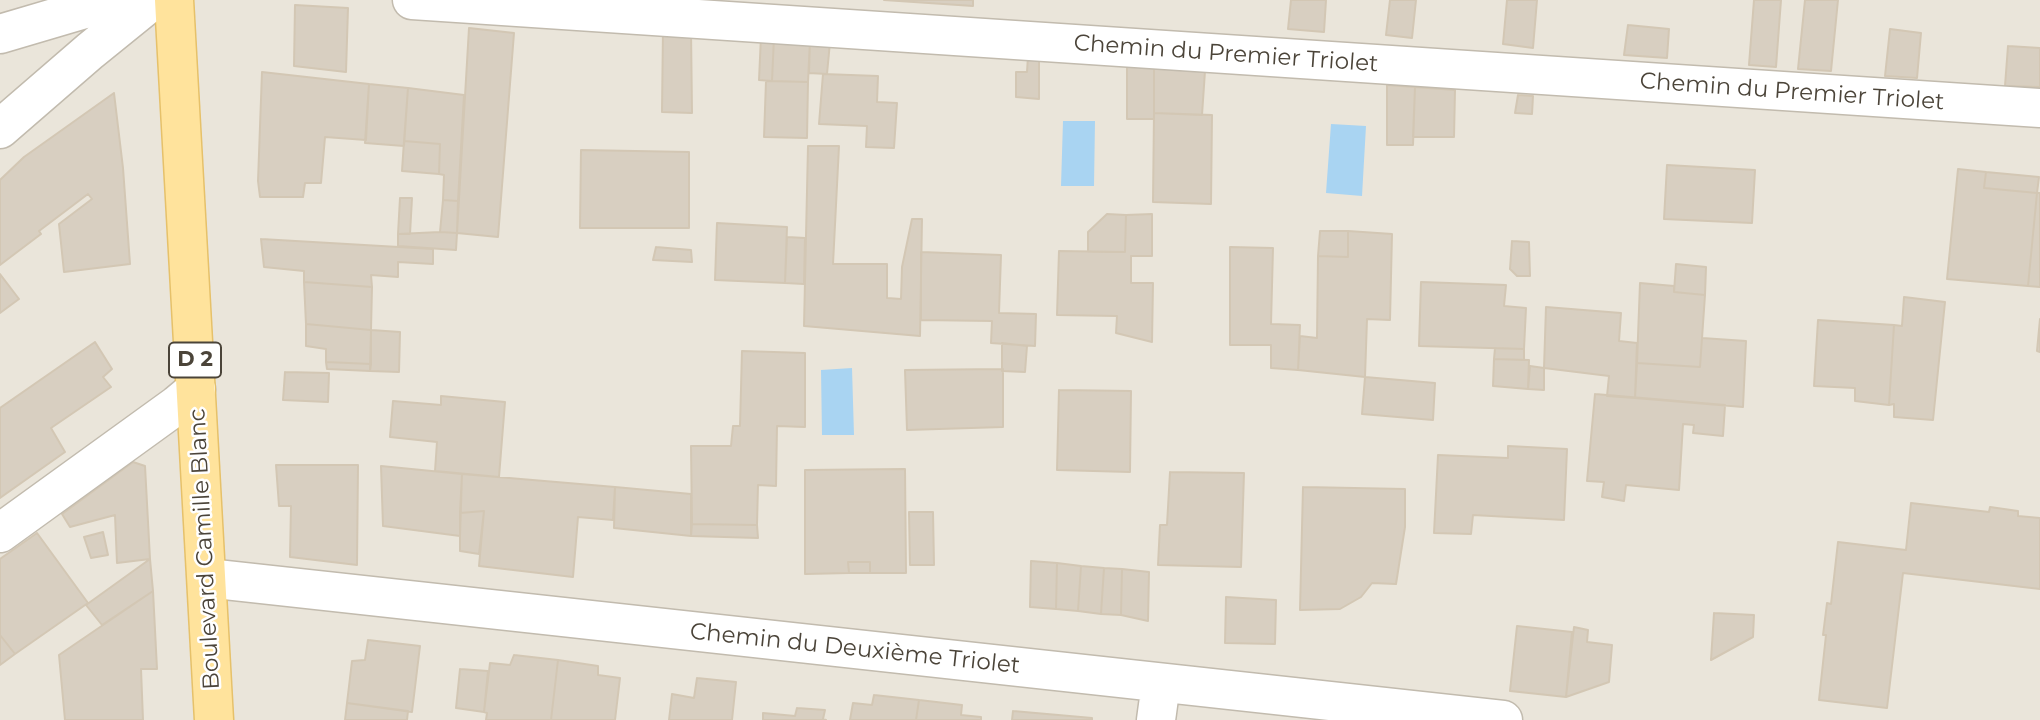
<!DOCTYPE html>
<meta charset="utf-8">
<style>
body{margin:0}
canvas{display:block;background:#f6f3ec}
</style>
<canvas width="2040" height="720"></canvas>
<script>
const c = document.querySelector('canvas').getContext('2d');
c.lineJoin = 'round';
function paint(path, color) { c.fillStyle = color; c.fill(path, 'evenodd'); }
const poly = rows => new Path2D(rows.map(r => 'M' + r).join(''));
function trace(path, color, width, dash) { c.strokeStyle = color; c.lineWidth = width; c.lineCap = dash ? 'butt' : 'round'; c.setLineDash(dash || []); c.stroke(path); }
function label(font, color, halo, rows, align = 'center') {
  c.font = font + ' Montserrat,sans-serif'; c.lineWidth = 5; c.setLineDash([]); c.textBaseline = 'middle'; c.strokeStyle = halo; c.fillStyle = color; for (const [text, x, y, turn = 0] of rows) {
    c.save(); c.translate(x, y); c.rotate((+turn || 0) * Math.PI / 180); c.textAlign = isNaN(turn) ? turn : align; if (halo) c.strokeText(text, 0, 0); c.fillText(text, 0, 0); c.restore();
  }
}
paint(poly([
 [0,0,2040,0,2040,720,0,720]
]), '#eae5da');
paint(poly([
 [1063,121,1095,121,1094,186,1061,186],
 [1331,124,1366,126,1362,196,1326,193],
 [852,368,854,435,822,435,821,370]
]), '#a9d4f2');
const building = poly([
 [884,0,973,0,973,6,884,0],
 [1291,0,1326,0,1324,32,1288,29,1291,0],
 [1390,0,1416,0,1412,38,1386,35,1390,0],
 [1507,0,1537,0,1533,48,1503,44,1507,0],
 [1754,0,1781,0,1776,67,1749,65,1754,0],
 [1805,0,1838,0,1831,71,1798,69,1805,0],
 [295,5,348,8,346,72,294,66,295,5],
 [1628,25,1669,29,1667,58,1624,55,1628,25],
 [469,28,514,33,498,237,457,233,469,28],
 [663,29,691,30,692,113,662,112,663,29],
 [1890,29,1921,33,1917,78,1885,76,1890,29],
 [761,36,774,37,772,81,759,80,761,36],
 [774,37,810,40,808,82,772,81,774,37],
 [810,40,830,42,827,74,809,73,810,40],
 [2008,46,2040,48,2040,87,2005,86,2008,46],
 [1028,56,1039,57,1039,99,1016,97,1016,72,1027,72,1028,56],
 [1127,65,1154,67,1154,119,1127,119,1127,65],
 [1154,67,1205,71,1202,115,1154,113,1154,67],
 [262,72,369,84,366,140,325,137,321,183,305,183,303,197,260,197,258,181,262,72],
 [823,74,878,76,877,102,897,103,894,148,866,147,867,126,819,124,823,74],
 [766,81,808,82,807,138,764,137,766,81],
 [369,84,408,88,404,146,365,143,369,84],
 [1387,85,1415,87,1413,145,1387,145,1387,85],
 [1415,87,1455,90,1454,137,1413,137,1415,87],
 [408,88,464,95,458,201,443,200,444,175,439,174,440,144,404,141,408,88],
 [114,93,123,168,130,264,64,272,59,224,92,199,88,194,39,231,41,234,0,265,0,180,24,157,114,93],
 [1518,95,1533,96,1532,114,1515,113,1518,95],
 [1154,113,1212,115,1211,204,1153,202,1154,113],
 [404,141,440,144,439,174,402,171,404,141],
 [808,146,839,146,833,264,887,264,887,298,901,299,902,267,912,219,922,219,920,336,804,326,808,146],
 [581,150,689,152,689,228,580,228,581,150],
 [1667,165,1755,170,1752,223,1664,219,1667,165],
 [1958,169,1986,172,1984,188,2037,193,2028,286,1947,279,1958,169],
 [1986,172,2039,177,2037,193,1984,188,1986,172],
 [2037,193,2040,193,2040,287,2028,286,2037,193],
 [400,198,412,198,410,234,398,234,400,198],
 [443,200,458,201,457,233,440,232,443,200],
 [1107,214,1126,215,1125,252,1088,252,1088,232,1107,214],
 [1152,214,1152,256,1131,256,1131,283,1153,283,1152,342,1116,333,1117,316,1057,315,1059,251,1125,252,1126,215,1152,214],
 [717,223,787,227,785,283,715,280,717,223],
 [1320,231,1348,231,1348,257,1318,256,1320,231],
 [1348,231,1392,234,1390,320,1367,319,1365,377,1298,370,1300,336,1317,338,1318,256,1348,257,1348,231],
 [440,232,457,233,456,250,398,246,398,234,440,232],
 [787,237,805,238,804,284,785,283,787,237],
 [261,239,433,249,433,264,398,262,398,277,371,275,372,287,304,282,304,271,264,267,261,239],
 [1512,241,1529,242,1530,276,1517,276,1510,269,1512,241],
 [656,247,691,250,692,262,653,260,656,247],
 [1230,247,1273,248,1271,324,1300,325,1298,370,1271,368,1271,345,1230,345,1230,247],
 [921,252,1001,255,999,313,1036,314,1035,346,991,343,992,321,921,320,921,252],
 [1676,264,1706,267,1705,295,1674,292,1676,264],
 [0,274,19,299,0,313,0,274],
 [304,282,372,287,371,330,306,324,304,282],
 [1421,282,1506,285,1504,306,1526,308,1524,349,1419,346,1421,282],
 [1640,283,1674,286,1674,292,1705,295,1700,367,1637,363,1640,283],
 [1904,297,1945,302,1933,420,1894,417,1894,404,1889,405,1894,325,1902,326,1904,297],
 [1546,307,1621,313,1619,341,1637,343,1635,398,1607,396,1609,376,1544,368,1546,307],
 [2040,319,2040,352,2037,351,2040,319],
 [1818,320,1894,325,1889,405,1855,401,1855,388,1814,386,1818,320],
 [306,324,371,330,371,364,326,362,326,349,306,346,306,324],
 [371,330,400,332,399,372,370,371,371,330],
 [1702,338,1746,341,1743,407,1635,398,1637,363,1700,367,1702,338],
 [95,342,112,369,103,377,111,387,51,428,65,452,0,498,0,408,95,342],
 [1002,343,1027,346,1025,372,1002,371,1002,343],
 [1495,348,1524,349,1524,360,1494,359,1495,348],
 [742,351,805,353,805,427,777,426,776,486,758,485,757,525,692,524,691,446,731,446,733,426,740,426,742,351],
 [1494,359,1529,360,1528,389,1493,386,1494,359],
 [326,362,371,364,370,371,327,369,326,362],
 [1530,366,1544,368,1544,390,1528,389,1530,366],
 [1003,369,1003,427,907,430,905,370,1003,369],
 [285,372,329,373,328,402,283,400,285,372],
 [1365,377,1435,383,1433,420,1362,414,1365,377],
 [1059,390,1131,391,1130,472,1057,470,1059,390],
 [1595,394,1725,405,1723,436,1693,433,1694,425,1683,424,1679,490,1626,485,1624,501,1602,497,1604,482,1587,481,1595,394],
 [441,396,505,402,499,477,435,471,437,442,390,437,393,401,441,405,441,396],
 [1508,446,1567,449,1564,520,1473,515,1471,534,1434,533,1438,455,1508,458,1508,446],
 [133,462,145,466,150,559,117,563,115,515,70,527,62,514,133,462],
 [276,465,358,465,357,565,290,557,291,506,279,506,276,465],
 [381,466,462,474,460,536,383,526,381,466],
 [905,469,906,573,870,573,870,562,848,562,849,573,805,574,805,470,905,469],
 [1170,472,1244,473,1241,567,1158,565,1160,525,1167,525,1170,472],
 [462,474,615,487,613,520,578,517,573,577,479,566,484,511,460,513,462,474],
 [615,487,691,494,691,536,614,528,615,487],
 [1303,487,1405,489,1405,527,1396,584,1372,583,1361,597,1340,609,1300,610,1303,487],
 [1911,503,1989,512,1990,507,2018,511,2018,516,2040,518,2040,589,1903,573,1887,708,1819,700,1826,635,1823,635,1827,603,1831,604,1838,542,1906,550,1911,503],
 [484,511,479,554,460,551,460,513,484,511],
 [909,512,933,512,934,565,910,565,909,512],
 [692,524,757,525,758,538,691,536,692,524],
 [103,532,108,555,91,558,84,537,103,532],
 [37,533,88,603,15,654,0,635,0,559,37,533],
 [150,559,153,591,102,625,86,605,150,559],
 [1031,561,1057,563,1056,609,1030,607,1031,561],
 [848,562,870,562,870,573,849,573,848,562],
 [1057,563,1081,566,1078,611,1056,609,1057,563],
 [1081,566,1104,568,1101,614,1078,611,1081,566],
 [1104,568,1122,569,1121,615,1101,614,1104,568],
 [1122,569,1149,572,1148,621,1121,615,1122,569],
 [153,591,157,669,141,669,143,720,65,720,59,655,153,591],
 [1226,597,1276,600,1275,644,1225,643,1226,597],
 [1714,613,1754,615,1753,637,1711,660,1714,613],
 [1517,626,1572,632,1566,697,1510,691,1517,626],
 [1574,627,1588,630,1587,642,1612,645,1609,682,1566,697,1574,627],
 [0,635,15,654,0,665,0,635],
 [368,640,420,646,412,712,347,703,352,661,365,660,368,640],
 [514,655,558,660,551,720,486,720,487,713,484,712,490,663,510,665,514,655],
 [558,660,598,666,598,675,620,678,615,720,551,720,558,660],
 [460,669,488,671,484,712,456,708,460,669],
 [697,678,736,682,732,720,669,720,672,694,694,698,697,678],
 [874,695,919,700,916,720,850,720,853,703,872,705,874,695],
 [919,700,962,705,961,715,981,717,981,720,916,720,919,700],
 [347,703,408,711,407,720,345,720,347,703],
 [797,708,825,710,823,719,826,720,763,720,763,713,795,716,797,708],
 [1013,711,1092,718,1092,720,1012,720,1013,711]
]);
paint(building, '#d8cfc1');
trace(building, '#d3c7b4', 2);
const minor = poly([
 [412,0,2040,108],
 [0,34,115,0],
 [0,129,90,51,153,0],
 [0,533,177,405,196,389],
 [207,578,1503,720],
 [1156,720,1161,683]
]);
const major = poly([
 [174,0,214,720]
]);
trace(minor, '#c2bbae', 41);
trace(major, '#e6c16a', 41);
trace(minor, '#fff', 38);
trace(major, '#ffe39c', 38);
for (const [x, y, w] of [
 [195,360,52]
]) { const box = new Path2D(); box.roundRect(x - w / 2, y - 17.5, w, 35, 5); c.fillStyle = '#fff'; c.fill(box); trace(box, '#4b4439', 2); }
label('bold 21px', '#4b4439', null, [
 ["D 2",195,360]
]);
label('23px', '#4b4439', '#fff', [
 ["Chemin du Premier Triolet",1226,54,4],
 ["Chemin du Premier Triolet",1792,92,4],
 ["Boulevard Camille Blanc",205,549,-93],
 ["Chemin du Deuxième Triolet",855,649,6]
]);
</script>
